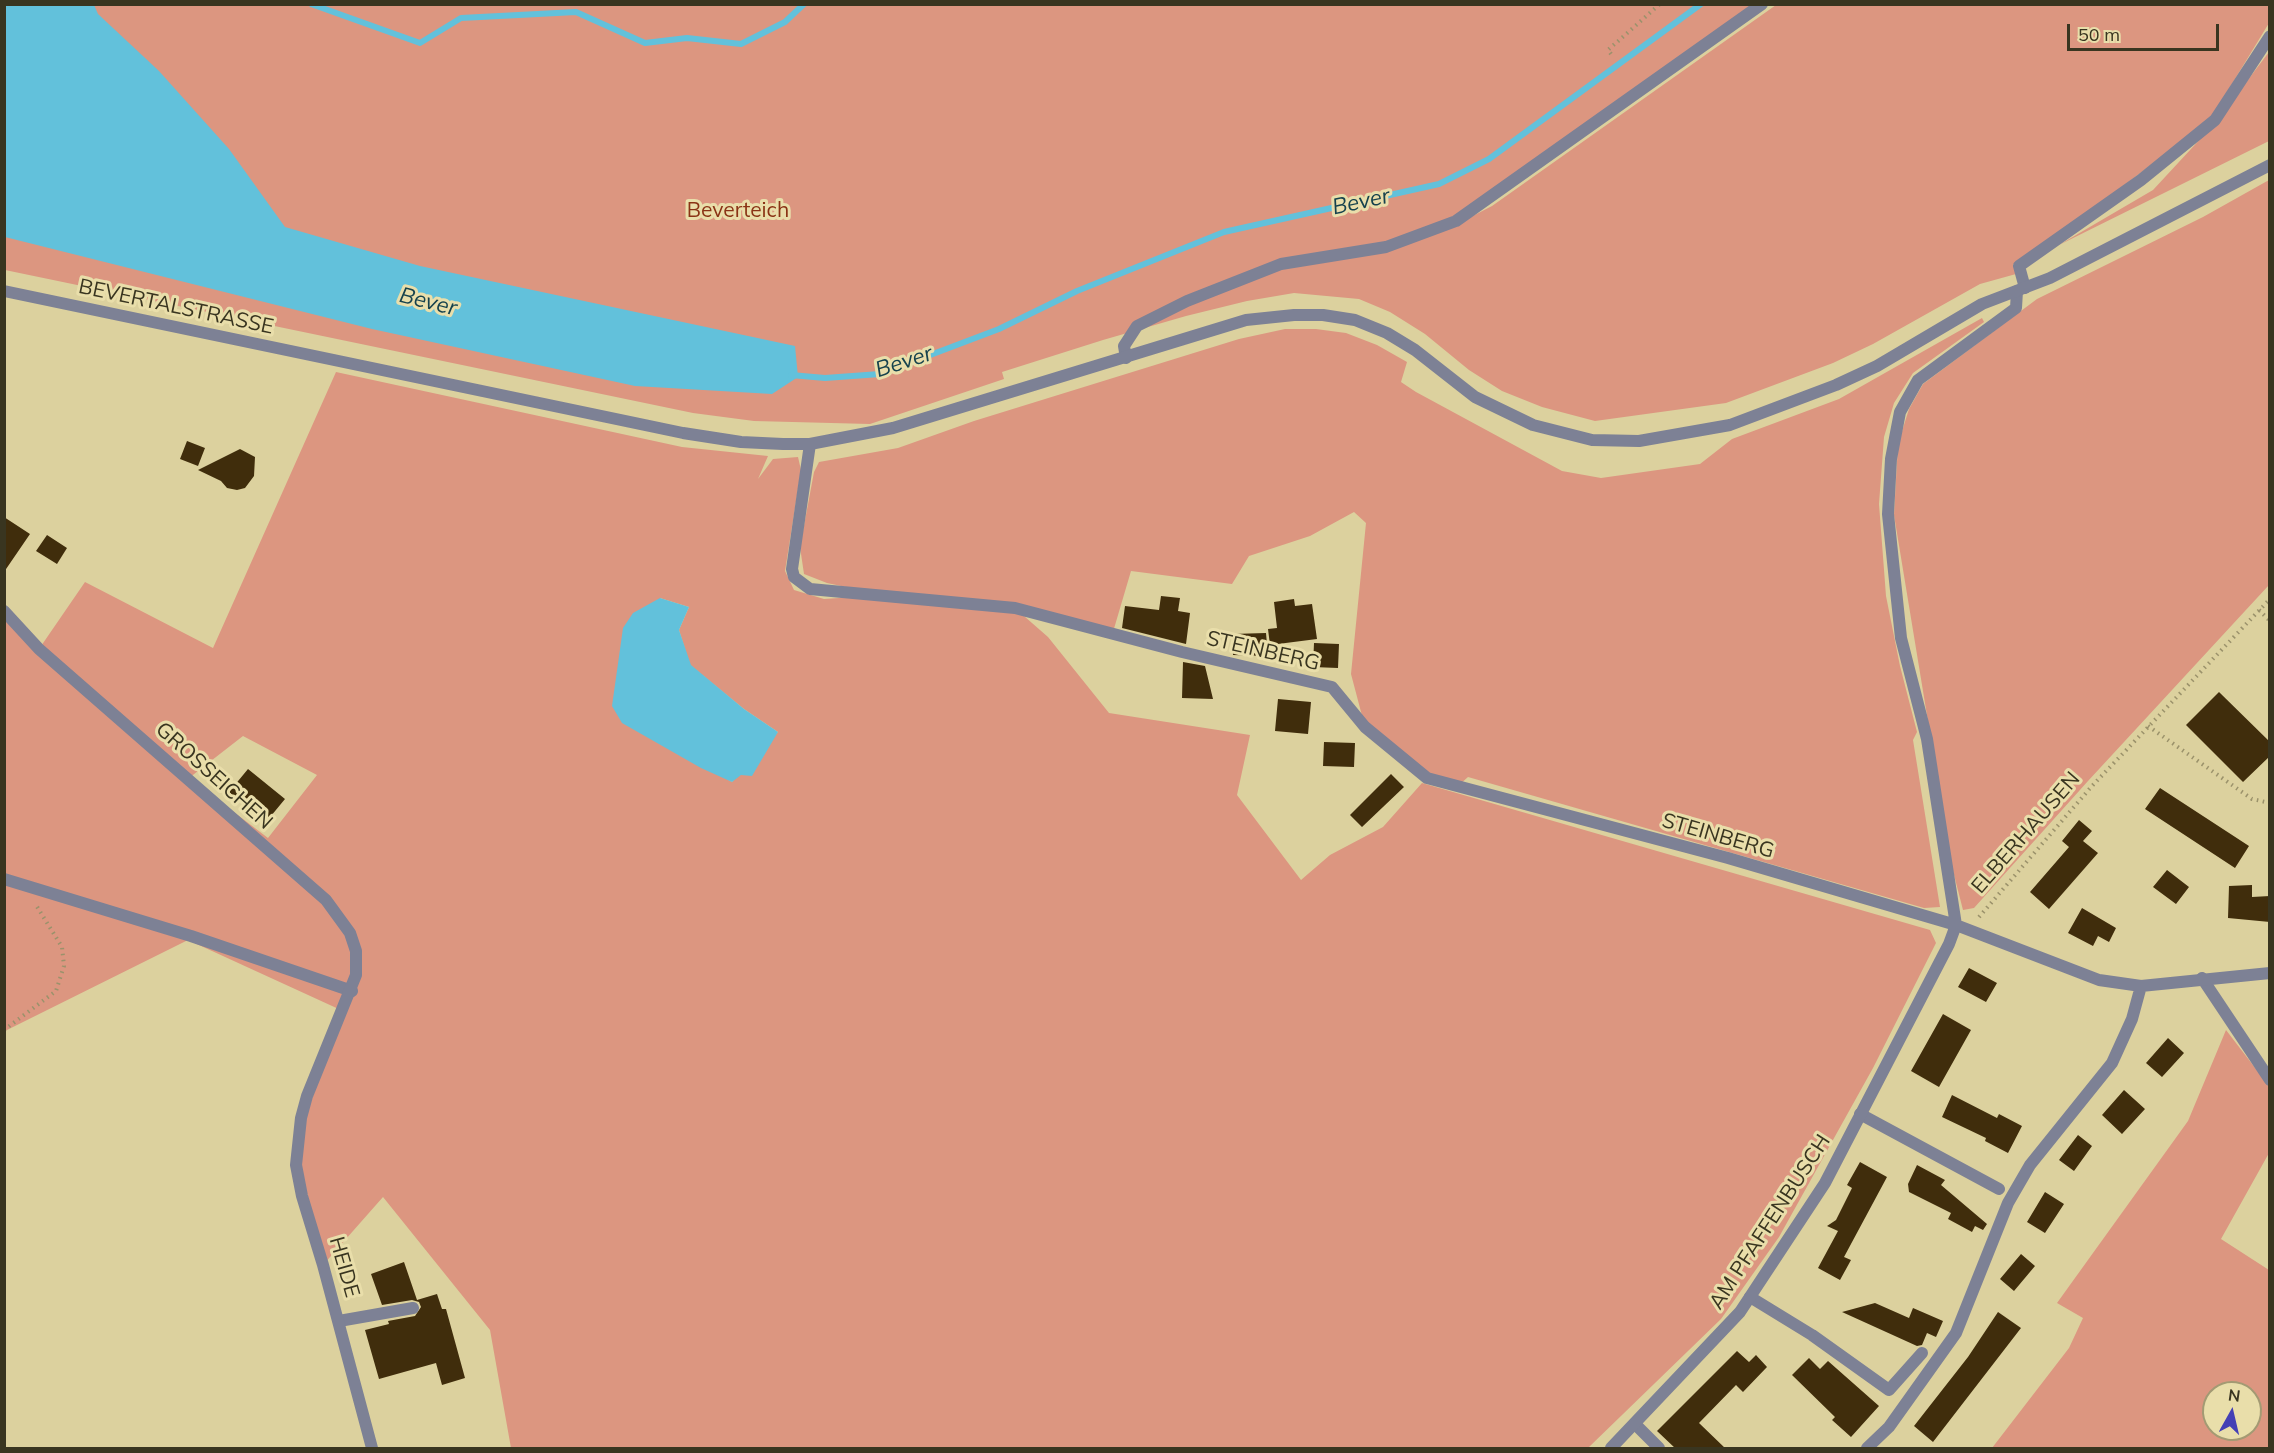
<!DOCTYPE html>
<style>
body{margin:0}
#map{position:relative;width:2274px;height:1453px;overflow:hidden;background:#dcd19e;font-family:Mulish,sans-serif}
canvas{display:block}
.frame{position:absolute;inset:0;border:6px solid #393520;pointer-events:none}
.north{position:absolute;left:2202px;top:1381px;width:60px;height:60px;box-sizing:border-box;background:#e9deaa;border:2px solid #a39a73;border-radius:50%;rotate:8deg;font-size:16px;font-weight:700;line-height:24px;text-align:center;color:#393520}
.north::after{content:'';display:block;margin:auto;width:21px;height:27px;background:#4440b5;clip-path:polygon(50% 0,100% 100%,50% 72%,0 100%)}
.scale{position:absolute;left:2067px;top:24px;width:152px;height:27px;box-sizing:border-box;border:3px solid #393520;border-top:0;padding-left:8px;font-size:18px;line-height:21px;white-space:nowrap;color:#393520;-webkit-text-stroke:4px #e9deaa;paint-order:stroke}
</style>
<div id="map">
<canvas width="2274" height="1453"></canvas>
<div class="frame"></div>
<div class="north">N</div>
<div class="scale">50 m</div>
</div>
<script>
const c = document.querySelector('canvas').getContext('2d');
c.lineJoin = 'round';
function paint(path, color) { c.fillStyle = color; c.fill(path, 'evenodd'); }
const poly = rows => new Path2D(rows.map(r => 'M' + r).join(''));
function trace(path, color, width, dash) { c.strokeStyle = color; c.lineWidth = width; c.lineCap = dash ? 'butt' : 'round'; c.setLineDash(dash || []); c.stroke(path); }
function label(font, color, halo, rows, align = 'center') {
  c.font = font + ' Mulish,sans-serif'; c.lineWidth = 6; c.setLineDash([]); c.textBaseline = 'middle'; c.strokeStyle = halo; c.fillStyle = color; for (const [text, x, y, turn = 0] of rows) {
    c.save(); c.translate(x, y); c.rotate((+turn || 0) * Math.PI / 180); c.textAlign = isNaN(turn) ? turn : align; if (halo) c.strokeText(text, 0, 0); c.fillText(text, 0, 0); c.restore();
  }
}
paint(poly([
 [5,5,1762,5,1459,223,1492,206,1776,5,2269,5,2269,23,2210,120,2018,266,2013,264,2016,274,1980,284,1873,344,1833,363,1726,403,1595,421,1542,407,1502,391,1469,370,1425,334,1390,312,1359,299,1294,293,1247,301,1186,316,1103,340,1002,372,1004,379,870,424,754,421,693,413,5,270],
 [2269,52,2269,141,2059,245,2153,190,2216,122],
 [2269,180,2269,585,2088,781,1974,908,1963,910,1952,867,1894,515,1898,444,1909,409,1923,384,2037,299,2203,217],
 [1982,318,1984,322,1913,373,1894,403,1884,437,1879,504,1886,596,1900,666,1917,732,1913,740,1940,907,1924,908,1468,777,1458,786,1427,778,1365,727,1351,674,1366,523,1354,512,1310,536,1249,556,1232,584,1131,571,1113,632,1016,609,1048,637,1109,713,1250,735,1237,795,1301,880,1330,855,1383,827,1422,783,1930,930,1936,943,1873,1068,1779,1237,1721,1319,1588,1448,511,1448,490,1330,383,1197,323,1265,296,1144,343,1011,188,940,5,1031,5,611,39,649,85,582,213,648,336,372,682,447,768,456,758,479,773,459,798,457,801,470,785,571,794,590,824,599,884,595,827,583,804,574,800,547,814,472,819,462,898,448,974,421,1239,339,1285,329,1316,329,1346,333,1377,345,1407,362,1401,382,1416,392,1562,471,1601,478,1700,464,1732,439,1839,399],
 [660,598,689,607,679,630,690,665,744,709,778,732,732,782,720,775],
 [243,736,317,775,268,838,189,778],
 [2226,1030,2269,1086,2269,1153,2221,1239,2269,1270,2269,1448,1992,1448,2069,1348,2083,1318,2057,1303,2188,1121],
 [2214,1393,2250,1393,2250,1429,2214,1429]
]), '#dc9680');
paint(poly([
 [4,5,94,5,98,14,159,71,229,149,285,227,420,266,795,346,798,377,772,394,635,386,372,329,5,237],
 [660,598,689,607,679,630,691,665,744,709,778,732,752,776,741,775,732,782,701,768,622,723,612,706,623,628,633,613]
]), '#62c1db');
trace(poly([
 [311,4,420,43,461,18,576,12,645,43,687,38,741,44,785,22,804,4],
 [791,375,825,378,880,374,999,329,1077,291,1224,232,1439,184,1489,159,1701,4]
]), '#62c1db', 6);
paint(poly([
 [187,441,205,448,198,466,180,459],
 [240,449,255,457,254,476,245,488,237,490,227,488,221,481,198,470],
 [4,517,30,534,4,572],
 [47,535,67,548,57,564,36,551],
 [1161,596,1180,598,1178,611,1190,613,1186,644,1122,628,1125,606,1159,610],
 [1294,599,1295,606,1312,604,1317,639,1270,645,1268,629,1277,628,1274,602],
 [1266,633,1268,656,1233,655,1232,634],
 [1314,643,1339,644,1338,668,1313,667],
 [1183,662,1205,666,1213,699,1182,698],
 [2219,692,2270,742,2270,756,2243,782,2186,725],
 [1278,699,1311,702,1308,734,1275,731],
 [1324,742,1355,743,1354,767,1323,766],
 [248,769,285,799,266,822,229,792],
 [1391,774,1404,787,1362,827,1350,815],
 [2160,788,2249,846,2235,868,2145,809],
 [2079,820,2092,831,2083,841,2098,853,2049,909,2030,892,2069,847,2062,841],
 [2167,870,2189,887,2176,904,2153,887],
 [2252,885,2252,897,2270,896,2270,922,2228,918,2229,886],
 [2082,908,2116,928,2109,942,2098,936,2093,946,2068,933],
 [1969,968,1997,983,1986,1002,1958,987],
 [1943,1014,1971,1030,1939,1087,1911,1071],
 [2168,1038,2184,1053,2162,1077,2146,1063],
 [2124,1090,2145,1109,2122,1134,2102,1115],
 [1952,1095,1997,1118,1999,1114,2022,1126,2008,1153,1985,1141,1986,1138,1942,1117],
 [2078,1135,2092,1146,2074,1171,2059,1160],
 [1860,1162,1887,1177,1844,1257,1851,1260,1840,1280,1818,1268,1838,1231,1827,1226,1836,1220,1852,1188,1847,1185],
 [1917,1165,1945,1180,1941,1185,1987,1224,1983,1230,1975,1226,1972,1232,1948,1219,1951,1213,1909,1192,1908,1184],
 [2045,1192,2064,1204,2045,1233,2027,1222],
 [2021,1254,2035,1266,2014,1291,2000,1279],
 [404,1262,417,1300,437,1294,442,1309,446,1309,465,1378,442,1385,436,1363,379,1379,365,1330,389,1324,388,1321,415,1316,421,1307,419,1302,412,1300,382,1305,371,1274],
 [1875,1303,1909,1318,1913,1308,1943,1321,1936,1337,1927,1333,1922,1345,1917,1346,1842,1312],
 [1998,1312,2021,1328,1933,1442,1914,1426,1968,1357],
 [1737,1351,1749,1362,1756,1355,1767,1367,1743,1392,1736,1385,1699,1423,1726,1449,1676,1449,1657,1431],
 [1809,1358,1820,1369,1828,1361,1879,1406,1851,1437,1832,1420,1835,1417,1792,1375]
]), '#402d0c');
trace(poly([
 [1611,54,1608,50,1660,4],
 [2259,610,2270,621],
 [2148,726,2252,799,2270,803],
 [1979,917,2092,786,2270,599],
 [4,1030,56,991,64,966,62,947,36,905]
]), '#9b926b', 4, [1.5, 4.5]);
trace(poly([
 [2025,288,2019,266,2141,180,2215,120,2270,36],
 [4,879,191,936,352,991],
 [2202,978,2270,1080],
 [1860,1114,1999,1189],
 [1750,1297,1812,1335,1889,1390,1922,1353],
 [339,1321,413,1308],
 [1635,1424,1659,1448]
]), '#7d8195', 12);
trace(poly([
 [1126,358,1124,346,1137,326,1187,301,1281,264,1386,247,1456,221,1762,4],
 [810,444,792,569,794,577,810,589,1015,608,1182,652,1332,687,1365,727,1427,778,1728,858,1956,925,2099,980,2141,986,2270,973],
 [4,611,39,649,326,900,350,933,356,951,356,975,307,1096,301,1118,296,1165,302,1196,323,1265,372,1448],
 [1611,1448,1740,1312,1825,1183,1949,944,1956,925,1927,739,1901,638,1888,514,1891,459,1900,412,1918,380,2016,308,2017,291],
 [1867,1448,1889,1427,1956,1333,2008,1203,2030,1165,2112,1063,2132,1019,2141,986]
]), '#7d8195', 12);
trace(poly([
 [4,291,683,433,741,442,783,444,810,444,893,428,1246,320,1294,315,1323,315,1355,320,1387,333,1415,350,1475,397,1533,425,1592,440,1639,441,1730,425,1836,385,1877,366,1982,304,2050,278,2270,165]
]), '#7d8195', 12);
label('21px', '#8a3315', '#e9deaa', [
 ["Beverteich",738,211]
]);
label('21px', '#393520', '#e9deaa', [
 ["BEVERTALSTRASSE",176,307,12],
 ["STEINBERG",1263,651,13],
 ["GROSSEICHEN",214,776,42],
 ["ELBERHAUSEN",2026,833,-49],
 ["STEINBERG",1718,836,16],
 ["AM PFAFFENBUSCH",1770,1222,-57],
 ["HEIDE",344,1267,74]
]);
label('italic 22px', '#16424d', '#e9deaa', [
 ["Bever",1361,202,-12],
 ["Bever",428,302,14],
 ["Bever",904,362,-18]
]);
</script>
